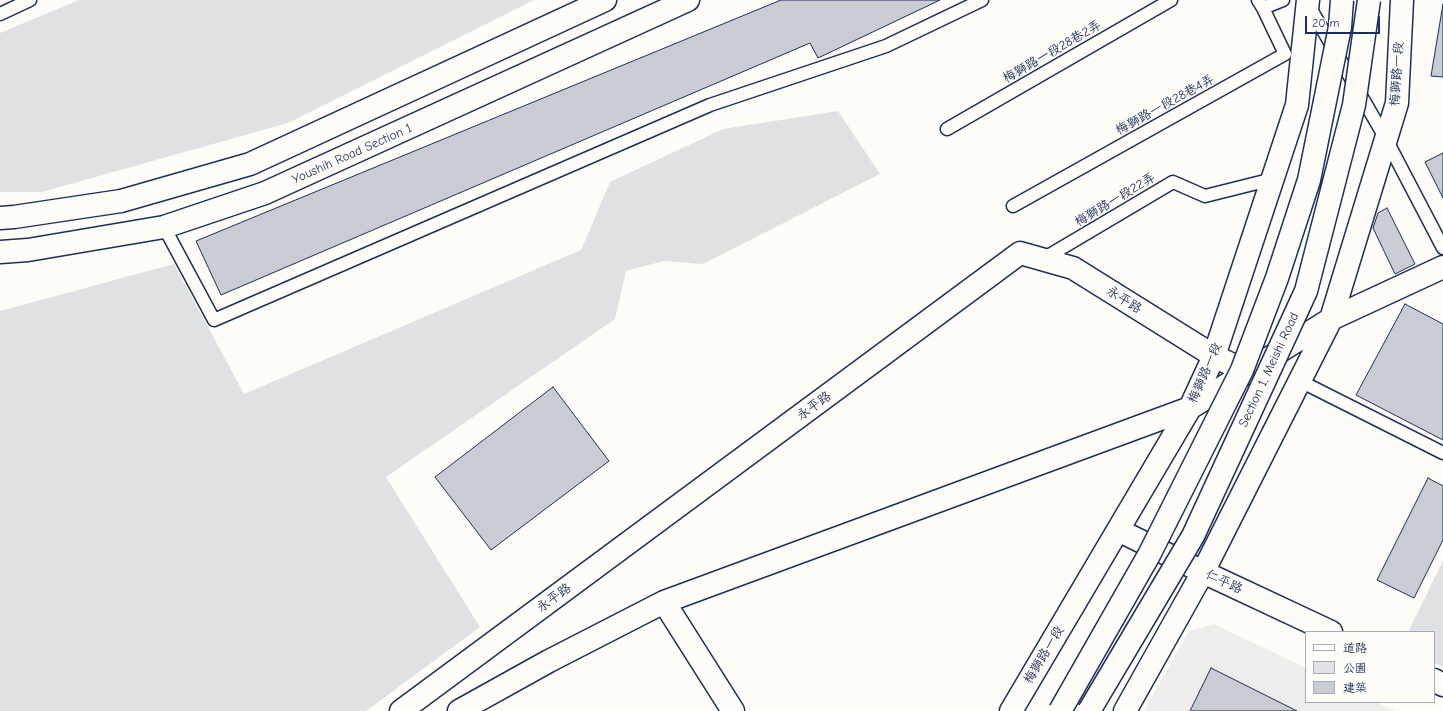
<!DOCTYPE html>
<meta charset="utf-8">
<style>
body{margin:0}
#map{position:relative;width:1443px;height:711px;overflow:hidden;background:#fdfcf7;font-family:"Comic Neue","LXGW WenKai TC",sans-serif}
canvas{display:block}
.legend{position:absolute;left:1305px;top:631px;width:130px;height:72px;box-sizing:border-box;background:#fdfcf7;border:1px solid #a3aaba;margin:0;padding:5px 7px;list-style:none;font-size:12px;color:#1b2f5e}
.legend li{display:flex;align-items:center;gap:8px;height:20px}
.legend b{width:20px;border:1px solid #a3aaba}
.scale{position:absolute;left:1305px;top:16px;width:75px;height:18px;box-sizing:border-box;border:2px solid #1b2f5e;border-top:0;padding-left:5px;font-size:12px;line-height:14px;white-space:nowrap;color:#1b2f5e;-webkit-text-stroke:3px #fdfcf7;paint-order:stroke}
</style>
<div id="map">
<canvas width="1443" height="711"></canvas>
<ul class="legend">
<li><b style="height:5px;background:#fdfcf7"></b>道路</li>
<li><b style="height:11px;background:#e0e1e3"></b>公園</li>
<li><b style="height:11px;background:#c9ccd3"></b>建築</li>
</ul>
<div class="scale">20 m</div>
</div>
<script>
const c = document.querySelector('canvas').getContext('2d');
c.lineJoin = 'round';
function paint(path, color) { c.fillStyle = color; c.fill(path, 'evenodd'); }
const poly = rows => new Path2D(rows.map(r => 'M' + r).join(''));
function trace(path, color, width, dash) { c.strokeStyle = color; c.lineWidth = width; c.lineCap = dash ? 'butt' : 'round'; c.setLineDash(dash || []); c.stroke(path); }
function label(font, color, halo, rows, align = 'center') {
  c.font = font + ' "Comic Neue","LXGW WenKai TC",sans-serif'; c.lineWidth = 3; c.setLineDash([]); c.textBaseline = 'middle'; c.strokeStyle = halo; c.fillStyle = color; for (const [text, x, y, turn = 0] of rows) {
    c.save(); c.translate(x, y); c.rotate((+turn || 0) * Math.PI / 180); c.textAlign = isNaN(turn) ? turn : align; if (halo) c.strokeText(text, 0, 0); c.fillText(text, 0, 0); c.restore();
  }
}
paint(poly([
 [1214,624,1306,668,1306,702,1376,702,1395,711,1144,711,1189,631]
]), '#edeeec');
paint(poly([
 [79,0,534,0,288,123,42,192,0,192,0,33],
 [838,111,880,174,703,264,664,261,626,271,615,319,386,477,480,627,366,711,0,711,0,311,174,264,244,394,581,250,610,182,723,129],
 [1443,561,1443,667,1434,663,1434,632,1408,632]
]), '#e0e1e3');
const building = poly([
 [781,0,940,0,818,58,810,43,221,295,196,241,781,0],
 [1443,4,1443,77,1431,76,1443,4],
 [1443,153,1443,198,1425,162,1443,153],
 [1387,208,1415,264,1395,274,1373,228,1378,213,1387,208],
 [1405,304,1443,324,1443,440,1356,395,1405,304],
 [553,387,609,461,491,550,435,477,553,387],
 [1428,478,1443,486,1443,540,1414,598,1377,580,1428,478],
 [1211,668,1297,711,1190,711,1211,668]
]);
paint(building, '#c9ccd3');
trace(building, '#1b2f5e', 1);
const lane = poly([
 [1258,0,1263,8,1283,0],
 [1309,6,1386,139,1443,248],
 [0,14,30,0],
 [947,129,1171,0],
 [1013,206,1285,54,1263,8],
 [164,227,214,320,710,105,886,46,982,0],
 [1043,259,1173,182,1205,196,1273,179],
 [1300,381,1443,453]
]);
const street = poly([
 [1118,530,1203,572,1331,632],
 [664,602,733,711],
 [1434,680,1443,685],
 [401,711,1020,253,1073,268,1214,356,1247,372],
 [459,711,549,661,664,602,1190,408,1331,319,1443,267],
 [1011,711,1190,408,1214,356,1297,105,1308,0],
 [1125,711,1203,572,1331,319,1397,103,1402,0]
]);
const secondary = poly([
 [0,218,14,217,121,201,250,164,605,0],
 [0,252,28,250,164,227,265,193,688,0]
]);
trace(lane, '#1b2f5e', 15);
trace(street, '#1b2f5e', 25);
trace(secondary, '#1b2f5e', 25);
trace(lane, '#fdfcf7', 12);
trace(street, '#fdfcf7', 22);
trace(secondary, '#fdfcf7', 22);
const secondaryBridge = poly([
 [1060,711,1149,555,1242,370,1277,278,1309,180,1340,27,1342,0],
 [1089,711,1193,536,1306,291,1354,105,1369,0]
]);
trace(secondaryBridge, '#1b2f5e', 25, []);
trace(secondaryBridge, '#fdfcf7', 22);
label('13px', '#1b2f5e', '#fdfcf7', [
 ["梅獅路一段28巷2弄",1052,52,-30],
 ["梅獅路一段",1397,74,-86],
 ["梅獅路一段28巷4弄",1165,105,-29],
 ["Youshih Road Section 1",352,154,-24],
 ["梅獅路一段22弄",1115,200,-31],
 ["永平路",1124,300,32],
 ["Section 1, Meishi Road",1269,370,-65],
 ["梅獅路一段",1205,373,-66],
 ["永平路",814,406,-36],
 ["仁平路",1224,582,25],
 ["永平路",554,598,-36],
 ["梅獅路一段",1044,655,-59]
]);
</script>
